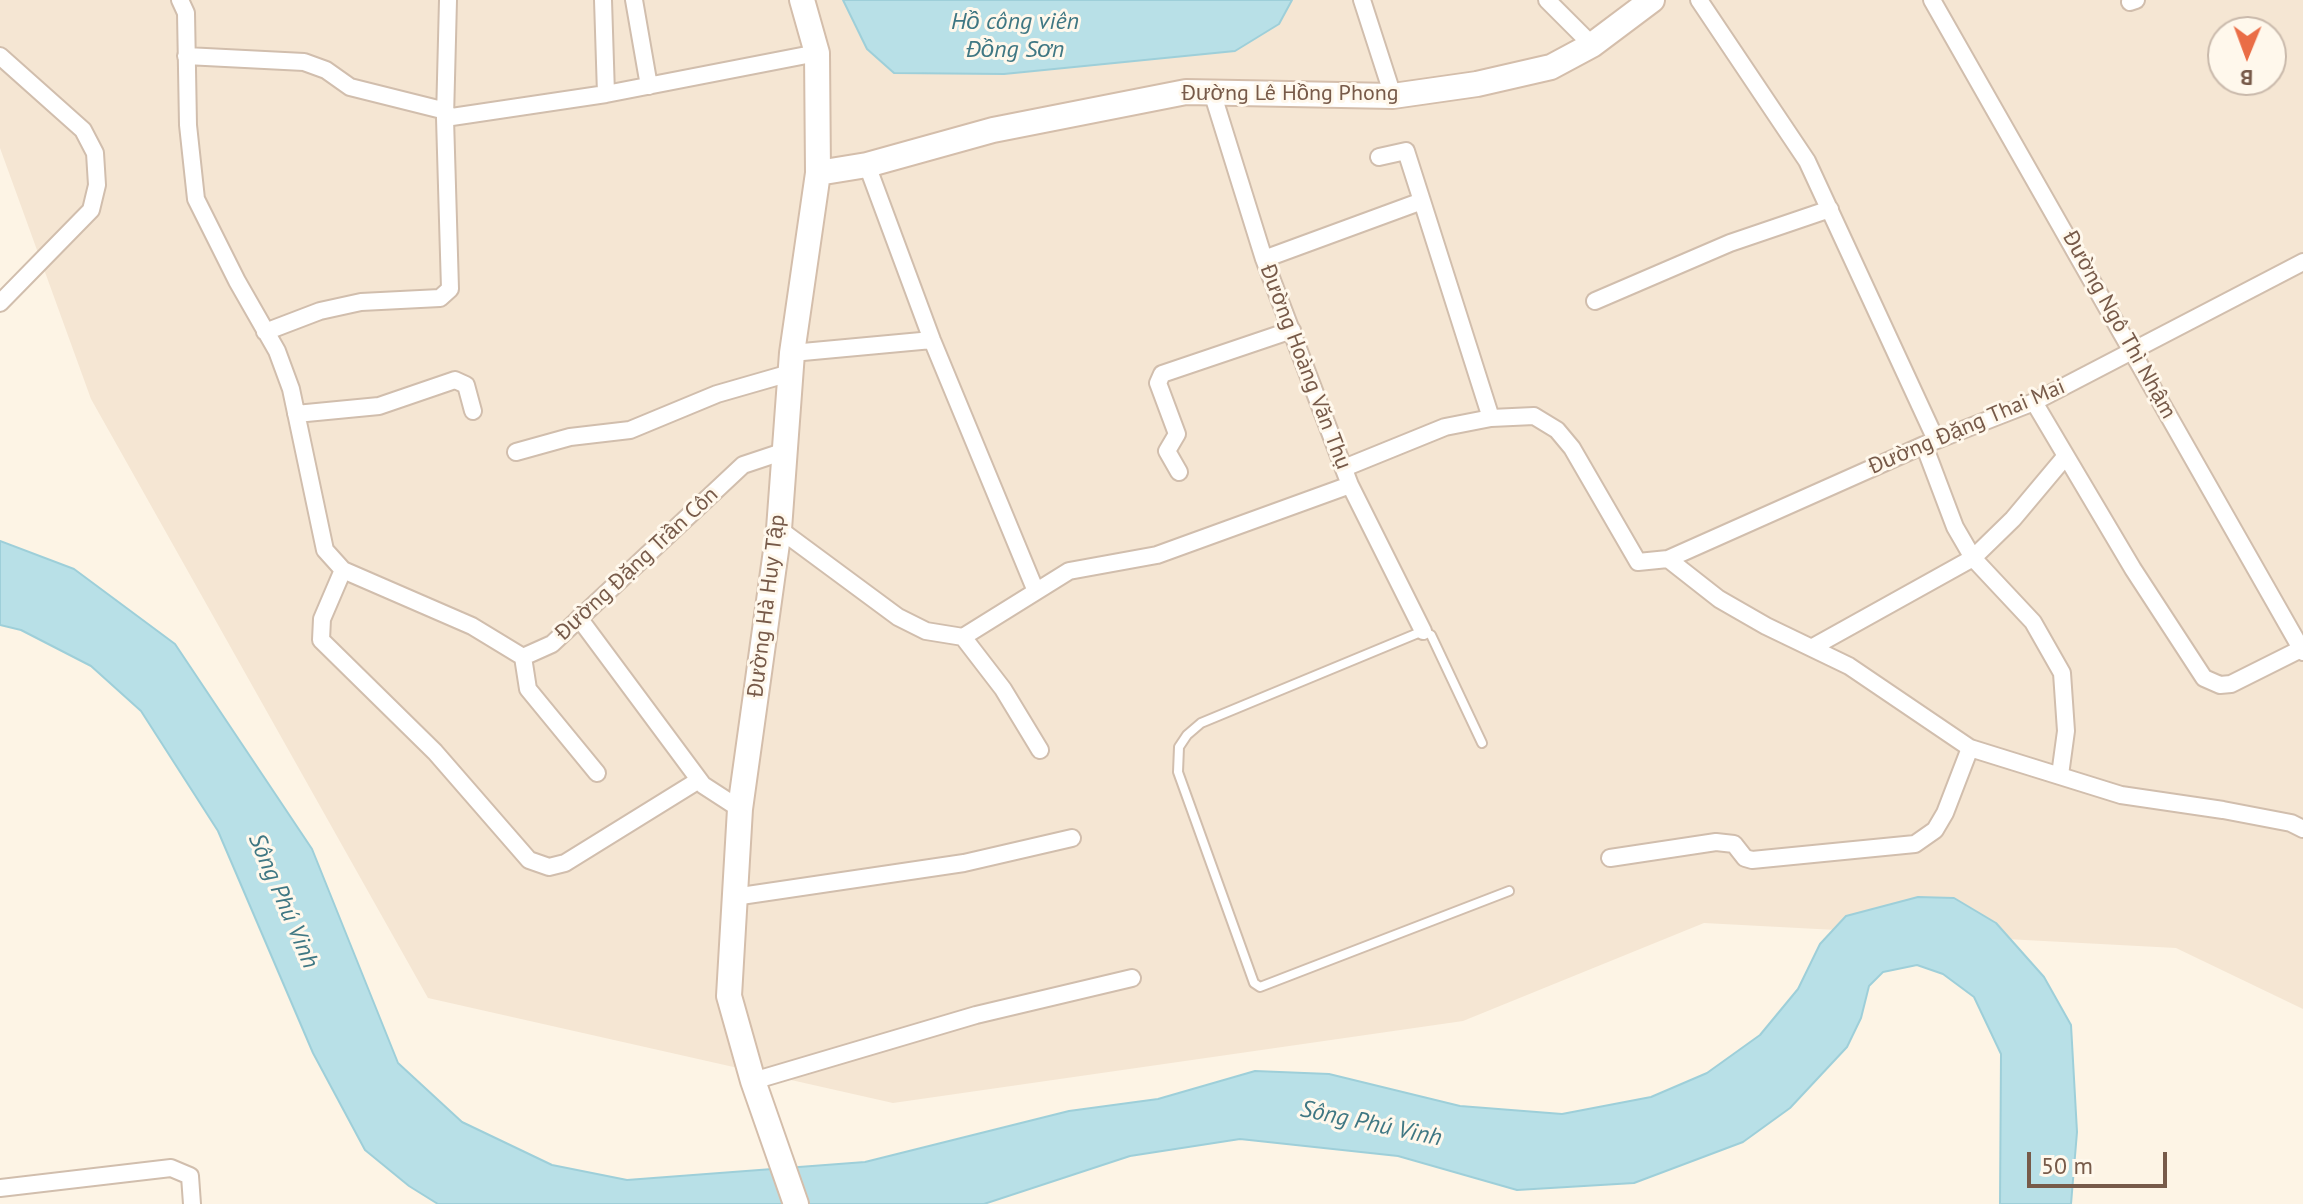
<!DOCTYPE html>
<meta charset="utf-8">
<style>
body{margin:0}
#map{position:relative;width:2303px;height:1204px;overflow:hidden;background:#fdf4e5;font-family:"PT Sans",sans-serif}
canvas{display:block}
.north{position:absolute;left:2207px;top:16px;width:80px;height:80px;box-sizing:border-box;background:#fff8ec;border:2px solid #c9b9ab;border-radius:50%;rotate:181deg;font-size:22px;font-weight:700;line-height:32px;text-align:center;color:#775a49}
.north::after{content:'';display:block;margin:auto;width:28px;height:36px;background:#ea6d46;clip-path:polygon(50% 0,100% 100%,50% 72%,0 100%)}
.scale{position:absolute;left:2027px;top:1152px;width:140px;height:36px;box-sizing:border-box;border:4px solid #775a49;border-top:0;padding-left:10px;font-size:24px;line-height:28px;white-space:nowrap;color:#775a49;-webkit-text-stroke:6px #fff8ec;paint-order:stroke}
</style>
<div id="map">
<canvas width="2303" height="1204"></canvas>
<div class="north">B</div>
<div class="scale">50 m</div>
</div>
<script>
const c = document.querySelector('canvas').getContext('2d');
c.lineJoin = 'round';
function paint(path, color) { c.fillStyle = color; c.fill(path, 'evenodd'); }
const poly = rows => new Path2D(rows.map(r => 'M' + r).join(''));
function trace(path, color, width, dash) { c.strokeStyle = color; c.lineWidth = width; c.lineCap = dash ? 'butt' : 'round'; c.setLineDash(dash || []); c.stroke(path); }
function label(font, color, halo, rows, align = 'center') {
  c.font = font + ' "PT Sans",sans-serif'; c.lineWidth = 6; c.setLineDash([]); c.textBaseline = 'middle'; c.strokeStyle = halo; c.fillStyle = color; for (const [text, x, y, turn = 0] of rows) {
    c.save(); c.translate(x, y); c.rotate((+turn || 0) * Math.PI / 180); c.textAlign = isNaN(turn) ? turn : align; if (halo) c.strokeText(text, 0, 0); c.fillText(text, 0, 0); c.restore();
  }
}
paint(poly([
 [0,0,2303,0,2303,1009,2176,948,1704,923,1463,1021,893,1103,428,998,91,399,0,148],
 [2223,32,2271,32,2271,80,2223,80]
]), '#f5e6d3');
const water = poly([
 [843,0,1292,0,1279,24,1235,51,1004,74,894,73,867,49,843,0],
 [0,541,74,569,175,644,312,849,398,1063,462,1122,552,1165,627,1180,865,1162,1069,1111,1158,1099,1255,1071,1329,1074,1460,1106,1562,1114,1651,1097,1707,1073,1760,1035,1798,989,1820,944,1846,916,1918,897,1954,898,1996,923,2044,977,2071,1025,2077,1132,2071,1204,2000,1204,2001,1054,1974,997,1943,974,1917,965,1883,972,1869,986,1861,1018,1847,1047,1790,1108,1743,1142,1634,1183,1517,1190,1398,1156,1240,1139,1130,1156,984,1204,438,1204,409,1186,365,1150,313,1053,218,831,141,711,91,666,21,630,0,625,0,541]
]);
paint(water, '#b8e0e7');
trace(water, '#9ecfd9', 2);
const service = poly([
 [1482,743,1431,635,1423,631,1201,723,1187,735,1179,747,1178,772,1254,983,1260,987,1509,891]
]);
const minor = poly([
 [180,0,186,13,188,125,196,199,237,281,277,351,291,389,325,550,343,570,472,626,523,657,552,644,743,465,782,452],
 [603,0,606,94],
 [634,0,649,86],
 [1362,0,1393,96],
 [1547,0,1592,45],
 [1699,0,1807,161,1936,440],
 [1932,0,2303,652],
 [2130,2,2136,0],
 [0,56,83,130,95,153,97,185,91,210,0,303],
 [186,56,304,62,326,70,350,87,446,111],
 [1212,92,1264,259,1350,485,1423,631],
 [445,118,606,94,817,53],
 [1379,157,1406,151,1422,201],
 [867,165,932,340,1035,589],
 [1264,259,1422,201,1491,418],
 [1595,301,1730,243,1830,209],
 [265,332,320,311,361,302,440,298,450,289,445,118,448,0],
 [792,353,932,340],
 [2034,402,2133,569,2204,678,2220,685,2231,684,2301,649],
 [296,414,379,406,455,380,466,385,473,411],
 [1924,445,1955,527,1973,558,2033,622,2062,673,2066,731,2060,775],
 [516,452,570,437,630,430,717,394,790,373],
 [1344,468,1445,427,1491,418,1534,416,1557,430,1572,448,1638,562,1668,559,1924,445,2034,402,2303,262],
 [1179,472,1167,451,1177,434,1158,383,1162,374,1292,330],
 [779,529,898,617,926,631,963,637,1069,571,1157,555,1350,485],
 [1668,559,1719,599,1766,626,1849,666,1970,748,2121,795,2223,810,2291,823,2303,829],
 [343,570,322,619,321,640,435,752,529,860,549,867,565,863,699,780],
 [579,618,703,785,740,809],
 [963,637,1003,689,1040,750],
 [1813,647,1973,558,2013,519,2065,457],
 [523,657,528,689,597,773],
 [1610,858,1716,842,1734,844,1745,858,1752,860,1915,844,1935,830,1945,813,1970,748],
 [734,897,964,863,1072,838],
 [753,1081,976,1015,1132,978],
 [0,1188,171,1168,190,1176,192,1204]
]);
const secondary = poly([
 [818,173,867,165,993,130,1186,92,1393,96,1477,84,1551,67,1592,45,1652,0],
 [796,1204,753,1081,729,996,740,809,779,529,792,353,818,173,817,53,802,0]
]);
trace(service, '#d1bead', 12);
trace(minor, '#d1bead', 20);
trace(secondary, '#d4beab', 28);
trace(service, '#fff', 8);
trace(minor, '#fff', 16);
trace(secondary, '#fff', 24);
label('22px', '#775a49', '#fff8ec', [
 ["Đường Lê Hồng Phong",1290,94],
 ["Đường Ngô Thì Nhậm",2119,325,61],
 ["Đường Hoàng Văn Thụ",1305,367,69],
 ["Đường Đặng Thai Mai",1967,427,-23],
 ["Đường Đặng Trần Côn",637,564,-43],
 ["Đường Hà Huy Tập",767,606,-83]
]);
label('italic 24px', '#3f7783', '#fff8ec', [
 ["Hồ công viên",1015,22],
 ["Đồng Sơn",1015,50],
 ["Sông Phú Vinh",283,901,67],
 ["Sông Phú Vinh",1371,1124,12]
]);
</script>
